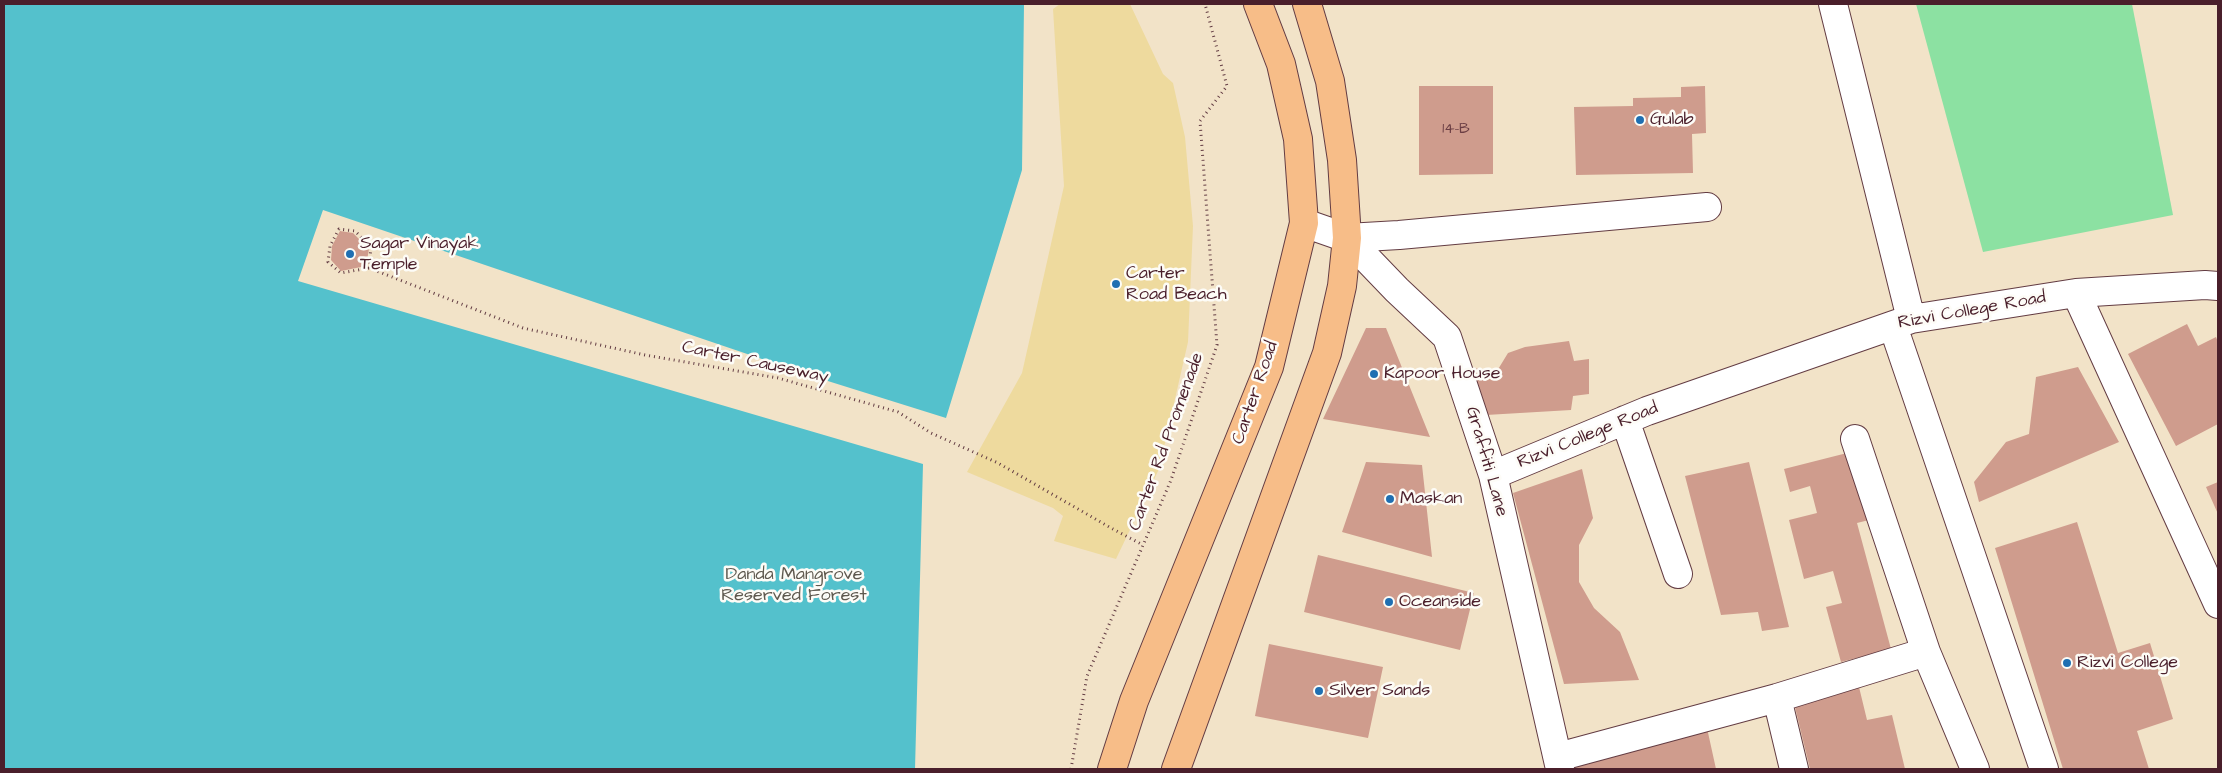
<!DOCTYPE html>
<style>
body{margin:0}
#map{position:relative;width:2222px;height:773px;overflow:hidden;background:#f2e3c8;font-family:"Architects Daughter",sans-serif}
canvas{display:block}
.frame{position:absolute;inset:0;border:5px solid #4a1f2b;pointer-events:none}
</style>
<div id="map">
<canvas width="2222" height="773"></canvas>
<div class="frame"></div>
</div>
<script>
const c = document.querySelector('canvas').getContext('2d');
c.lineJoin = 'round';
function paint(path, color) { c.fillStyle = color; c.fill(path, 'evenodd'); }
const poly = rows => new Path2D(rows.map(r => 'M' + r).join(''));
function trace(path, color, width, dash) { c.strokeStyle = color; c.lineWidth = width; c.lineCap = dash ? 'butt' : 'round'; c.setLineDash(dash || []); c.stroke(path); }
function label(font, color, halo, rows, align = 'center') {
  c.font = font + ' "Architects Daughter",sans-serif'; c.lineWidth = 5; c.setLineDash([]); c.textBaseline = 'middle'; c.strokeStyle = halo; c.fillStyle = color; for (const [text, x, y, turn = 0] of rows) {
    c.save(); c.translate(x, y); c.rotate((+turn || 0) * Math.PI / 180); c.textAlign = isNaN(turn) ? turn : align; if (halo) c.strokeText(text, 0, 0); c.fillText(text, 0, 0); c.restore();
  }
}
paint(poly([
 [1916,4,2132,4,2173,215,1983,252]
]), '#8ce1a2');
paint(poly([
 [1060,4,1130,4,1163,74,1173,83,1185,137,1193,226,1188,342,1159,469,1116,559,1054,541,1063,516,1053,508,967,472,1022,373,1064,186,1053,9]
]), '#eeda9e');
paint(poly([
 [4,4,1024,4,1022,170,946,418,815,377,323,210,298,281,923,464,915,769,4,769]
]), '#54c1cc');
paint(poly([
 [1419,86,1493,86,1493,174,1419,175],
 [1705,86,1706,133,1692,134,1693,173,1576,175,1574,107,1633,106,1633,98,1681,97,1681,87],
 [340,231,353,233,369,249,366,266,341,271,331,260,332,246],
 [2187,324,2198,346,2216,337,2218,342,2218,424,2176,446,2128,354],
 [1366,328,1386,328,1430,437,1323,419],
 [1569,341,1574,361,1589,359,1589,394,1573,396,1571,410,1486,415,1467,367,1497,371,1508,353,1525,347],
 [2078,367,2119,442,1979,502,1974,482,2006,442,2029,434,2036,377],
 [1851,452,1869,520,1857,523,1891,649,1841,662,1826,607,1842,603,1833,571,1804,579,1789,520,1817,513,1810,486,1790,492,1784,469],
 [1366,462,1422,465,1432,557,1342,532],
 [1749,462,1789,627,1762,631,1758,612,1721,615,1685,476],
 [1582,469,1593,518,1579,545,1579,582,1594,608,1620,632,1639,680,1564,684,1513,493],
 [2218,482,2218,514,2206,487],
 [2077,522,2118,653,2150,643,2173,719,2137,731,2149,769,2063,769,1995,548],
 [1318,555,1474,593,1460,650,1304,612],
 [1269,644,1383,667,1368,738,1255,716],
 [1859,687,1867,720,1892,715,1905,769,1810,769,1794,703],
 [1707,728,1716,769,1574,769,1575,762]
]), '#cf9c8d');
const minor = poly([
 [1833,4,1911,319],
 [1304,223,1347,238,1397,290,1447,337,1493,475,1560,769],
 [1347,238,1399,235,1707,207],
 [2076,293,2205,285,2218,286],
 [1893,326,2044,769],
 [1625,420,1678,574],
 [1855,439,1926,652,1975,769],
 [1493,475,1647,411,1911,319,2076,293,2218,604],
 [1777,698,1794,769],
 [1558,757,1777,698,1926,652]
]);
const major = poly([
 [1112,769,1134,701,1269,367,1304,223,1298,139,1281,64,1258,4],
 [1176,769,1327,353,1342,286,1347,238,1342,160,1330,81,1307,4]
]);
trace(minor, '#633c43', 30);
trace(major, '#633c43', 30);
trace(poly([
 [369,268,341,273,328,262,330,246,339,229,355,231,371,247,369,268,523,328,645,355,778,378,898,412,931,433,998,463,1111,528,1143,545],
 [1071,769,1087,676,1171,480,1217,345,1200,121,1227,86,1205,4]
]), '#633c43', 3, [1, 4]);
trace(minor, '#fff', 28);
trace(major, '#f7bd88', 28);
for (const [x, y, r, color] of [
 [1640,120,5,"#1f6fb2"],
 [350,254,5,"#1f6fb2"],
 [1116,284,5,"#1f6fb2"],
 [1374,374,5,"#1f6fb2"],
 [1390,499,5,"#1f6fb2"],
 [1389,602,5,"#1f6fb2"],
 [2067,663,5,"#1f6fb2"],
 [1319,691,5,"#1f6fb2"]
]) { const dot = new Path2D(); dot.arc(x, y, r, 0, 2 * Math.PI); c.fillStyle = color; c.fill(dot); trace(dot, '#fdfcf7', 2); }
label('15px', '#6b3e44', null, [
 ["14-B",1456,130]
]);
label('18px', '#4a1f2b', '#fdfcf7', [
 ["Gulab",1650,120],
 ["Sagar Vinayak",360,244],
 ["Temple",360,265],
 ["Carter",1126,274],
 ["Road Beach",1126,295],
 ["Kapoor House",1384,374],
 ["Maskan",1400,499],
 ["Oceanside",1399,602],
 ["Rizvi College",2077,663],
 ["Silver Sands",1329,691]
], 'left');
label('18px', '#4a1f2b', '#fdfcf7', [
 ["Rizvi College Road",1972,311,-10],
 ["Carter Causeway",755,363,12],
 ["Carter Road",1256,393,-71],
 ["Rizvi College Road",1588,436,-22],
 ["Carter Rd Promenade",1167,442,-70],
 ["Graffiti Lane",1486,462,74]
]);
label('18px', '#5e594f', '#fdfcf7', [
 ["Danda Mangrove",794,575],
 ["Reserved Forest",794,596]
]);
</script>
